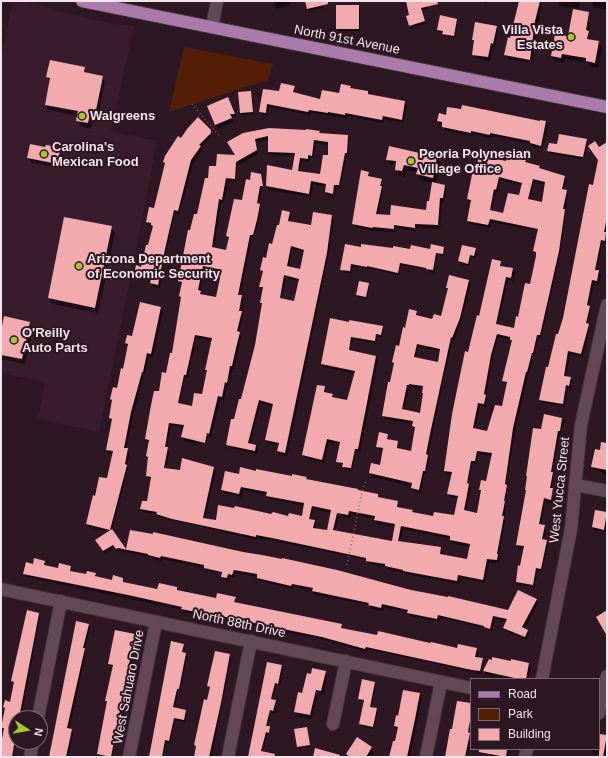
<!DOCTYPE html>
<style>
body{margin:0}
#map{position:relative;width:608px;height:758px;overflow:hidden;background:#2d1722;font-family:Helvetica,sans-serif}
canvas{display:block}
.frame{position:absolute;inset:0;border:2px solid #f3e3ea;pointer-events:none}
.legend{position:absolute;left:470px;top:678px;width:130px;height:72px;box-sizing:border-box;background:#2d1722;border:1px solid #7c6972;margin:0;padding:5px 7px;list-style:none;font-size:12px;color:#f3e3ea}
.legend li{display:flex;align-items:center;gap:8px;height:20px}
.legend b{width:20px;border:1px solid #7c6972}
.north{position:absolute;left:8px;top:710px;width:40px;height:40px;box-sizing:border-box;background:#2d1722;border:1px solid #7c6972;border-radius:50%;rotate:102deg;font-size:11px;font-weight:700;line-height:16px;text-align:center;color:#f3e3ea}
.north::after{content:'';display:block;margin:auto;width:14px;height:18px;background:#a2c927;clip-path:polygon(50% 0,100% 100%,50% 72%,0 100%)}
</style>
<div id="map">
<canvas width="608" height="758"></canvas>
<div class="frame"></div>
<ul class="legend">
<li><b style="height:5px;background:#aa7baa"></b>Road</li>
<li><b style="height:11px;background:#531e05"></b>Park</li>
<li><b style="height:11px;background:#f3aaae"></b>Building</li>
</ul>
<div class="north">N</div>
</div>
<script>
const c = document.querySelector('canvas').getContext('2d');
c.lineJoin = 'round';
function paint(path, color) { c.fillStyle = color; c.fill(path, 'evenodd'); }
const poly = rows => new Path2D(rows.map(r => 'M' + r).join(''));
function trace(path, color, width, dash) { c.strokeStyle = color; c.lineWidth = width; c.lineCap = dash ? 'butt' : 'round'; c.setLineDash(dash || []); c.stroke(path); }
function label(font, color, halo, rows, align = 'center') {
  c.font = font + ' Helvetica,sans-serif'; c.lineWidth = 4; c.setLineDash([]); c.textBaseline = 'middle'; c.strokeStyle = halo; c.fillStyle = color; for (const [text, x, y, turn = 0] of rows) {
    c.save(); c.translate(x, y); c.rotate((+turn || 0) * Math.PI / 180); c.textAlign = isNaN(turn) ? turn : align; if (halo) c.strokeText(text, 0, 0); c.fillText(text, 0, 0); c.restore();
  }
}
paint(poly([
 [22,1,82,17,114,24,134,26,111,131,157,141,140,231,99,432,38,419,45,382,1,373,1,58,12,5,15,2]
]), '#391c2b');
paint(poly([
 [184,47,273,64,268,80,169,112]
]), '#531e05');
paint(poly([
 [274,1,289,1,290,5,276,9],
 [306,1,321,1,323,8,309,11],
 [407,1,431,1,427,4,428,9,422,10,426,24,411,28,410,25,410,16],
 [483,1,490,1,485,4],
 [520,1,542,1,532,63,508,59,505,54,511,39],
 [558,1,580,1,579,8,560,6],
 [593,1,607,1,607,10,594,7,592,4],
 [358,6,360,9,360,31,339,31,337,28],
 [441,13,442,17,457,20,458,22,455,38,445,36,443,33,439,32,438,30],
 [587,19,591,25,589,34,591,38,591,40,599,42,602,48,598,68,590,67,588,63,565,59,564,63,555,61,552,56],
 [496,27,498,30,495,47,493,47,490,61,475,58,473,54,475,43,473,40],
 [84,68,87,74,102,77,105,82,98,120,93,119,91,129,81,126,77,121,78,116,49,110,46,104,50,82,47,77],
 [294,86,296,90,295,94,321,100,340,94,350,86,351,89,368,92,370,95,405,102,407,105,403,123,384,119,383,123,347,116,347,118,311,113,310,115,269,107,267,115,262,115,260,111,264,90,280,92],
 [250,92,252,95,254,114,242,115,241,113],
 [229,102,236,117,231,117,233,122,218,128,209,106],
 [461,111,546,122,548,125,542,149,533,147,531,144,492,136,491,138,473,134,473,136,445,130,443,125,441,125,438,121,447,116],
 [210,131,212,136,201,148,202,150,193,164,179,214,175,213,166,252,160,288,153,287,152,281,137,278,135,274,142,268,149,246,153,228,147,221,155,209,166,165,164,162,181,139],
 [319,132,320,134,347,136,349,139,348,156,347,156,340,188,336,188,334,197,328,196,326,192,327,187,313,184,311,197,269,190,267,186,293,171,296,156,271,155,269,152,269,140,256,142,258,154,237,166,236,182,228,181,224,203,221,202,214,248,227,251,229,239,227,236,243,201,250,181,260,175,262,178,264,189,262,188,259,204,261,208,258,224,254,238,252,238,240,296,244,300,241,313,243,315,239,333,241,336,238,352,234,369,232,369,229,386,227,385,224,400,220,399,211,437,208,436,206,446,184,441,182,437,185,428,171,425,167,448,169,452,166,470,180,471,214,468,216,471,205,519,217,521,272,515,303,517,305,506,269,499,267,495,243,490,241,497,224,493,222,490,239,475,306,478,307,480,378,495,380,499,397,502,399,505,398,508,412,511,414,513,434,517,455,517,458,499,450,497,448,494,452,475,447,474,445,471,469,353,480,317,500,262,502,267,513,269,515,273,513,281,508,280,498,325,515,329,531,285,537,254,535,251,539,231,491,222,490,228,470,224,468,220,471,203,468,199,477,172,481,152,488,153,489,158,507,162,525,161,527,164,539,167,541,170,565,177,567,181,564,190,566,191,568,194,560,255,541,338,538,338,534,356,533,356,529,375,528,375,515,432,506,486,508,489,505,503,506,505,504,519,505,521,499,557,500,559,499,563,489,562,485,583,460,578,459,584,406,574,405,573,388,570,386,567,369,564,367,560,274,541,258,538,257,540,159,517,158,515,143,512,141,509,148,503,152,480,149,480,147,476,148,459,147,456,149,443,146,439,172,355,182,299,180,296,182,284,179,281,191,231,198,216,209,179,217,167,237,156,244,134],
 [316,143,329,145,328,156,320,175,300,172,302,161,309,162,310,158,313,158],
 [500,180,522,185,519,196,503,214,492,212,496,192,498,192],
 [534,182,546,185,543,203,530,200],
 [204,269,219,272,218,277,220,281,216,298,202,295,200,291],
 [498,337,511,340,512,342,503,381,505,384,507,385,503,408,488,432,475,430,480,406,486,407,487,399,486,396,492,359],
 [196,338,213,341,206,370,207,372,202,395,193,407,180,404,185,378,188,378],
 [479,454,492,456,487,482,480,490,481,493,477,514,466,512,471,488,469,485,472,463,476,464],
 [313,509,332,513,328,532,315,529,316,524,314,521,311,520],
 [351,514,376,519,377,524,396,527,393,542,335,532,339,516,350,518],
 [403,529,451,539,453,544,470,547,468,560,442,555,443,552,441,548,400,543],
 [586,140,588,142,584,160,549,153,548,151,558,145],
 [607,143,607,229,606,234,607,239,606,244,602,243,597,271,599,271,601,275,599,284,594,283,589,306,591,310,588,325,590,328,583,357,570,354,566,377,570,378,572,381,571,389,568,388,564,407,542,403,540,400,559,336,593,186,599,160,599,148],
 [52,147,53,149,60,151,62,155,60,168,31,162,28,158,46,148],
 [437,157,440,163,436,184,445,185,447,189,444,201,442,201,440,229,417,227,416,231,396,228,396,232,374,231,355,227,353,224,369,173,370,178,381,180,383,183,382,188,383,190,378,215,391,216,427,211,433,183,421,180,417,174,418,172,407,170,405,177,399,175,396,169,396,166,391,165,388,160],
 [289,213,291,216,290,222,312,226,332,216,334,219,328,257,287,456,280,455,278,451,280,446,268,443,266,440,274,407,260,403,250,445,256,446,258,449,257,454,229,448,227,445,242,401,256,345,263,306,261,302,263,290,260,286,263,273,261,270,280,227],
 [292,249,305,252,300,270,289,267],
 [286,278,299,281,295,302,281,299],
 [111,227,115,233,98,313,52,304,49,298],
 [444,247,445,250,444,256,437,255,434,273,429,272,428,270,401,265,399,275,368,268,368,269,353,266,351,274,343,272,341,269,361,248,431,250],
 [475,249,477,251,475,258,471,257,469,266,461,264,459,261],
 [469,281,471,284,461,322,454,341,452,340,448,362,443,381,428,457,429,459,426,474,424,474,421,493,414,492,412,488,413,486,372,477,370,473,381,466,383,451,379,450,377,447,387,435,389,440,398,442,400,445,399,450,411,452,415,430,413,424,385,419,383,416,395,364,393,362,406,329,417,312,418,317,433,320,442,318,448,290,447,288],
 [418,347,441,351,439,363,416,358],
 [411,387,423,389,423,393,424,395,421,414,404,411,409,388,411,388],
 [368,284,369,286,367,299,358,297,357,295],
 [161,308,163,311,153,357,149,356,145,375,144,375,133,416,126,449,129,453,127,467,128,469,112,530,127,552,131,531,509,611,536,600,538,603,525,629,527,631,529,634,527,640,506,631,504,628,507,622,495,619,492,632,487,630,486,628,440,618,439,622,410,616,408,612,384,607,383,611,371,609,370,605,315,595,313,591,293,586,293,589,260,581,258,577,235,573,234,578,230,577,229,581,224,580,222,576,222,574,207,571,205,568,162,559,162,561,151,559,150,557,120,551,118,552,115,547,105,554,96,541,109,532,89,527,87,524,96,497,107,479,113,454,109,454,107,450,112,421,110,418,113,402,111,399,118,389,124,370,128,347,126,343,133,337],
 [29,323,33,329,25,364,1,359,1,327],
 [350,323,382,326,384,330,382,338,377,337,376,344,353,339,351,351,376,357,378,360,360,452,356,451,352,471,345,470,343,466,339,465,337,462,340,444,329,442,324,463,305,458,303,455,324,387,326,390,326,394,332,395,334,399,348,401,356,374,323,367,322,363],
 [562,418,564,422,561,434,560,433,552,473,554,476,552,489,555,493,553,503,545,501,541,524,544,526,546,529,544,540,546,541,548,544,542,571,538,570,534,588,518,585,517,581,525,549,519,548,517,544,541,430],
 [607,444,607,476,604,475,602,472,594,470,592,467,600,452],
 [596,511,607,513,607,532,594,530,593,527],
 [44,561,46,567,59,570,71,567,73,570,72,572,87,576,95,574,97,577,113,581,123,578,124,583,158,590,177,588,179,591,217,599,235,598,237,602,236,604,341,625,343,629,458,649,459,645,477,649,479,653,477,658,482,659,484,663,482,674,367,649,367,652,324,640,203,615,202,616,184,612,183,610,26,577,25,574,34,565],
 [38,614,40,617,21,718,16,718,16,742,13,757,1,757,1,745,4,730,2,727,6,710,4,707,11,703,15,684,12,681],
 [88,624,90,627,85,649,86,652,69,730,71,730,73,733,68,757,50,757],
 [134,635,136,639,112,757,98,757,108,704,106,701,114,668,111,667,109,664],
 [183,645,185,648,184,653,187,657,180,692,178,691,175,709,185,711,187,714,185,722,175,720,170,744,166,743,163,757,149,757],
 [230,655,231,658,212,757,195,757,197,748,195,745,211,690,208,686],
 [489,661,529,664,531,668,528,679,506,679,486,675,484,671],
 [268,663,282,666,283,669,280,686,276,685,273,700,275,701,277,703,275,713,271,713,268,727,271,730,270,735,267,734,263,753,266,757,249,757],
 [325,672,327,676,324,695,318,694,312,719,297,716,295,711,312,675],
 [374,683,376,686,371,708,377,709,378,712,374,729,361,726,360,724,364,702,361,701,359,699],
 [420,694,422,698,410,757,391,757,398,730,395,726,399,717],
 [471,704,471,727,470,734,471,738,468,755,466,755,465,757,446,757,453,730],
 [306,728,310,747,299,749,298,746],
 [599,735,607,737,607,754,605,753,605,755,594,754,592,750,592,749,599,749],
 [358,739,372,748,374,752,371,757,349,757,347,754],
 [491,749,510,749,508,757,489,757]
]), '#0007');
paint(poly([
 [305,1,328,1,328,4,307,9],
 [406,1,437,1,438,4,421,8,425,21,409,26,406,16,409,15],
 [519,1,540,1,535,21,530,60,504,55,508,37,510,38],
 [336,5,359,5,359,29,336,29],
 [573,9,589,12,586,30,589,31,587,39,599,41,595,63,586,61,586,58,562,54,561,58,551,56,555,34,568,36],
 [440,15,457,19,454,36,442,34,443,31,437,30],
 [475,22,497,26,493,44,491,43,488,57,472,55,474,40,472,40],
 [50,60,85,67,84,72,103,76,95,115,90,114,88,123,76,121,78,111,45,105,50,78,46,77],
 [281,83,295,86,293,92,320,99,322,90,339,93,341,84,351,86,350,88,368,91,368,94,405,101,402,120,383,116,382,120,345,113,345,115,328,112,328,113,309,110,308,112,267,104,266,113,259,112,263,89,279,91],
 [251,91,253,112,240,113,238,92],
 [228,97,235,114,230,114,232,118,215,125,207,106],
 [462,105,540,121,540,120,546,121,541,146,530,143,530,141,490,133,490,135,471,131,471,133,442,127,442,122,437,121,439,113,446,115,447,107,461,109],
 [198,117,211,130,211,133,199,145,201,146,191,160,178,211,174,210,165,249,158,285,150,283,151,279,134,275,136,265,141,267,146,245,148,245,153,226,151,225,151,223,146,222,149,207,154,208,165,163,163,162,165,156,178,136,181,138,187,129],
 [269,128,306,130,306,129,320,131,319,133,348,135,347,153,345,153,339,185,334,185,333,194,325,192,326,184,311,181,309,194,266,186,267,165,292,170,295,153,268,152,268,136,255,139,257,150,236,162,235,179,226,178,222,200,219,199,212,247,226,250,229,237,226,236,234,199,242,200,246,179,250,180,251,172,261,174,263,186,260,186,257,203,260,204,257,220,253,235,250,235,238,295,242,295,239,311,242,311,237,331,240,332,236,348,232,366,230,366,227,383,225,382,222,397,218,396,209,434,207,433,205,443,181,437,184,425,169,423,165,447,168,447,164,468,180,470,182,458,214,467,203,518,216,520,218,505,234,508,235,506,271,514,273,512,288,516,289,513,302,516,304,503,266,496,267,492,241,487,239,494,221,490,225,471,239,474,240,467,256,471,256,469,292,476,292,474,307,477,306,479,358,489,358,490,378,494,378,497,398,501,397,507,413,510,412,512,433,516,434,512,454,515,458,496,447,494,452,472,444,471,452,414,465,351,468,352,477,315,479,316,492,259,501,261,500,266,513,268,511,278,506,277,496,324,514,328,516,316,518,317,525,283,530,284,536,256,536,252,533,251,538,229,490,219,488,225,467,221,471,200,467,199,473,170,476,171,480,151,488,152,487,157,506,161,508,156,526,160,525,162,540,166,539,168,565,176,562,189,567,190,563,209,565,209,559,251,540,335,537,335,533,353,532,353,527,372,526,372,513,428,505,484,507,485,504,501,505,501,502,516,504,516,497,554,498,554,497,560,487,559,483,580,458,575,457,581,403,571,403,570,385,566,385,564,366,561,366,558,272,538,256,535,256,537,205,526,172,519,156,514,157,512,140,509,142,501,147,501,151,477,146,476,148,457,146,456,149,440,145,439,151,405,154,391,159,391,162,372,166,373,170,353,172,353,181,297,179,296,182,282,178,281,188,230,190,230,194,214,197,214,205,178,208,178,209,166,216,166,217,154,235,155,227,142,243,133],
 [314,140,328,142,328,155,323,155,320,174,298,171,300,158,308,159,308,155,312,156],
 [499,177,522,183,519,195,508,193,503,213,490,210,494,189,496,190],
 [533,179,545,182,542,202,528,199],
 [203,266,218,269,217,278,220,278,216,297,200,294,201,291,198,290],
 [497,334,510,337,510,340,512,340,502,381,507,382,502,406,495,405,487,431,473,428,478,403,484,404,486,395,484,394,491,355],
 [195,335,212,338,205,370,207,370,202,394,194,393,192,406,178,403,184,375,186,375],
 [477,451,492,453,486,481,481,480,479,490,481,490,477,513,464,510,469,484,467,483,471,461,475,461],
 [312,506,331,510,327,530,313,528,315,520,309,519],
 [349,511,375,516,374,520,395,524,392,541,333,530,337,513,348,515],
 [401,526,450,536,450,540,470,544,467,559,440,554,441,547,398,541],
 [559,134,587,139,583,157,547,151,549,143,557,144],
 [595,141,599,147,607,142,607,217,604,232,606,232,605,241,601,240,595,270,599,270,597,281,592,280,587,305,590,306,586,323,589,324,581,354,568,351,564,376,571,377,569,386,566,385,563,404,539,400,546,367,548,367,556,334,558,334,563,318,589,184,593,185,598,160,588,146],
 [30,144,45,147,46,145,53,146,52,148,60,150,58,164,27,158],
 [389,146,437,157,433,178,416,174,418,168,404,165,402,171,395,170,396,161,386,160],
 [361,170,369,172,368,176,382,179,380,186,382,186,376,214,390,215,391,205,426,210,427,201,429,201,432,182,445,185,443,198,440,198,438,225,415,224,415,228,394,225,394,229,373,227,372,228,352,224],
 [282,210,290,212,288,221,311,225,313,212,332,215,327,253,285,453,277,451,279,443,265,440,273,404,259,400,248,443,256,445,255,451,226,445,231,419,234,419,239,399,241,399,255,345,262,303,260,303,263,287,259,287,263,271,260,270,263,257,266,258,269,243,272,244,277,225,279,225],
 [291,246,304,250,300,269,287,266],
 [284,275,299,279,294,301,280,298],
 [64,217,112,226,95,308,48,298],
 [345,244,361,247,361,244,393,248,393,246,410,249,411,245,430,249,431,244,444,247,443,254,436,253,433,270,426,269,426,268,400,263,398,273,367,266,367,267,351,264,350,271,340,270],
 [462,245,476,248,474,256,470,255,468,264,458,261],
 [449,275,469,280,460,318,452,338,451,337,430,434,426,454,428,455,425,471,423,471,419,490,411,488,412,483,369,473,371,463,380,465,383,448,376,447,379,432,388,434,387,439,398,441,397,448,411,451,415,427,412,426,413,421,382,416,388,382,390,382,394,363,392,362,396,345,399,346,403,327,405,328,409,309,417,311,416,315,432,319,434,314,441,316,448,288,446,288],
 [417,344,440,349,438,362,414,357],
 [409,384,423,386,422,393,423,393,420,413,402,409,407,385,409,385],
 [359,281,369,283,366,297,356,295],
 [140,302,161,307,151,354,147,353,143,372,142,372,131,412,124,448,128,448,125,464,127,465,110,530,86,524,93,495,95,496,99,477,107,478,113,451,106,450,112,419,109,418,112,400,110,399,113,387,117,388,121,368,123,369,128,344,125,343,127,335,132,336],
 [4,316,30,322,22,359,1,355,1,326,2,326],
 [330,318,349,322,349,320,383,326,381,335,376,334,375,341,351,337,349,350,376,356,358,449,355,449,351,468,342,467,343,463,336,462,340,442,327,439,322,460,302,455,317,385,325,386,324,392,333,394,332,397,347,400,355,371,321,364],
 [544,414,562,418,560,431,558,431,551,472,553,472,550,488,553,488,551,500,544,498,539,524,545,525,542,539,547,540,541,569,536,568,533,585,516,582,518,565,520,566,524,546,516,545,526,490,525,490,527,476,526,476,533,428,541,429],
 [601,442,607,443,607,470,591,467,595,449,600,450],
 [595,510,607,512,604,530,592,527],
 [112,529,126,549,130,530,153,534,153,532,243,552,262,555,282,559,282,558,337,570,411,590,448,597,448,596,508,610,518,590,537,599,522,627,528,630,525,637,503,628,507,619,493,616,490,629,484,627,484,626,438,615,437,619,407,613,408,610,382,604,381,608,368,605,369,603,312,591,313,588,292,584,291,586,257,578,257,574,234,570,232,575,228,574,227,578,221,577,222,572,204,568,204,565,161,556,160,558,148,555,148,554,118,548,116,549,113,545,103,551,95,540],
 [34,558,45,561,44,565,58,568,59,563,71,566,70,571,86,574,87,571,96,573,95,576,112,580,113,575,123,578,123,582,157,589,159,583,177,587,177,590,216,598,217,593,236,597,234,602,342,624,341,628,377,635,378,631,430,643,431,642,457,648,458,644,477,648,475,657,483,658,480,671,472,670,366,647,365,649,322,637,201,612,201,613,181,609,182,607,128,595,23,574,26,562,33,564],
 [27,610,39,613,34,640,19,718,16,718,16,733,12,757,1,757,1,744,4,728,1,728,5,708,3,707,5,700,10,702,14,682,11,681],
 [607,610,607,636,596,617],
 [76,621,89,624,83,648,85,648,67,728,72,729,66,757,49,757],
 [115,630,135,634,111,757,97,754,107,701,105,701,113,665,108,664],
 [171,641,184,644,182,652,186,653,179,689,177,689,173,707,186,710,184,720,174,718,169,741,165,740,162,757,149,757],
 [215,651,230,654,221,703,209,757,194,757,196,746,194,745,204,699,207,700,210,687,207,686],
 [492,657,511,661,511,659,529,663,526,679,519,679,483,671,489,659,492,660],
 [267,662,282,665,278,684,275,683,271,699,276,700,273,711,270,710,266,726,270,726,269,733,266,732,261,751,275,754,274,757,248,757],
 [312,668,326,671,321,691,316,690,310,715,294,712,298,692,302,693,307,673,311,674],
 [362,679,375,682,370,707,377,708,373,727,359,724,364,700,358,699],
 [403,690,420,693,415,719,407,757,389,757,393,741,395,741,398,727,394,726,396,715,398,716],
 [457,701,471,703,471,715,468,732,470,733,465,757,445,757,450,729,452,729],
 [307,727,310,745,297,747,294,729],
 [599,734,607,735,603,757,599,757],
 [357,737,372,747,366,757,350,757,346,754],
 [315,748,340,755,339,757,313,757],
 [479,749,507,749,506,757,479,752]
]), '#f3aaae');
const minor = poly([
 [212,27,217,1],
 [576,485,607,491],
 [1,589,471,688],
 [542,679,571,529,581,425,607,305],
 [599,713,607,676],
 [38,718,61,601],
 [333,724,346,661],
 [30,757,33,742],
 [129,757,156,622],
 [228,757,251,641],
 [426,757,441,682],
 [525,757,527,749]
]);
const major = poly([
 [82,1,607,107]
]);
trace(minor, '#45343c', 14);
trace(major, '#45343c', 14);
trace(poly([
 [192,104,220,137],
 [347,565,363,488,366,481]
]), '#78646d', 1.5, [1, 3]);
trace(minor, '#634956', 12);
trace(major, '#aa7baa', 12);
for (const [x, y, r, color] of [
 [571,37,4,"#a2c927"],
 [82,116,4,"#a2c927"],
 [44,154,4,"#a2c927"],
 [411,161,4,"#a2c927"],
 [79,266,4,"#a2c927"],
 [14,340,4,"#a2c927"]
]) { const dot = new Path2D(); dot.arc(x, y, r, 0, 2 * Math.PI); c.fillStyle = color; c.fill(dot); trace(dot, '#2d1722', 1.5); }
label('bold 13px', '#f3e3ea', '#2d1722', [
 ["Villa Vista",563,30,"right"],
 ["Estates",563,45,"right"],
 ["Walgreens",90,116],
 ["Carolina's",52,147],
 ["Mexican Food",52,162],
 ["Peoria Polynesian",419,154],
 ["Village Office",419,169],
 ["Arizona Department",87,259],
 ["of Economic Security",87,274],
 ["O'Reilly",22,333],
 ["Auto Parts",22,348]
], 'left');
label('13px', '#f3e3ea', '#2d1722', [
 ["North 91st Avenue",347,40,11],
 ["West Yucca Street",560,490,-84],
 ["North 88th Drive",239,624,12],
 ["West Sahuaro Drive",129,687,-79]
]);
</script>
